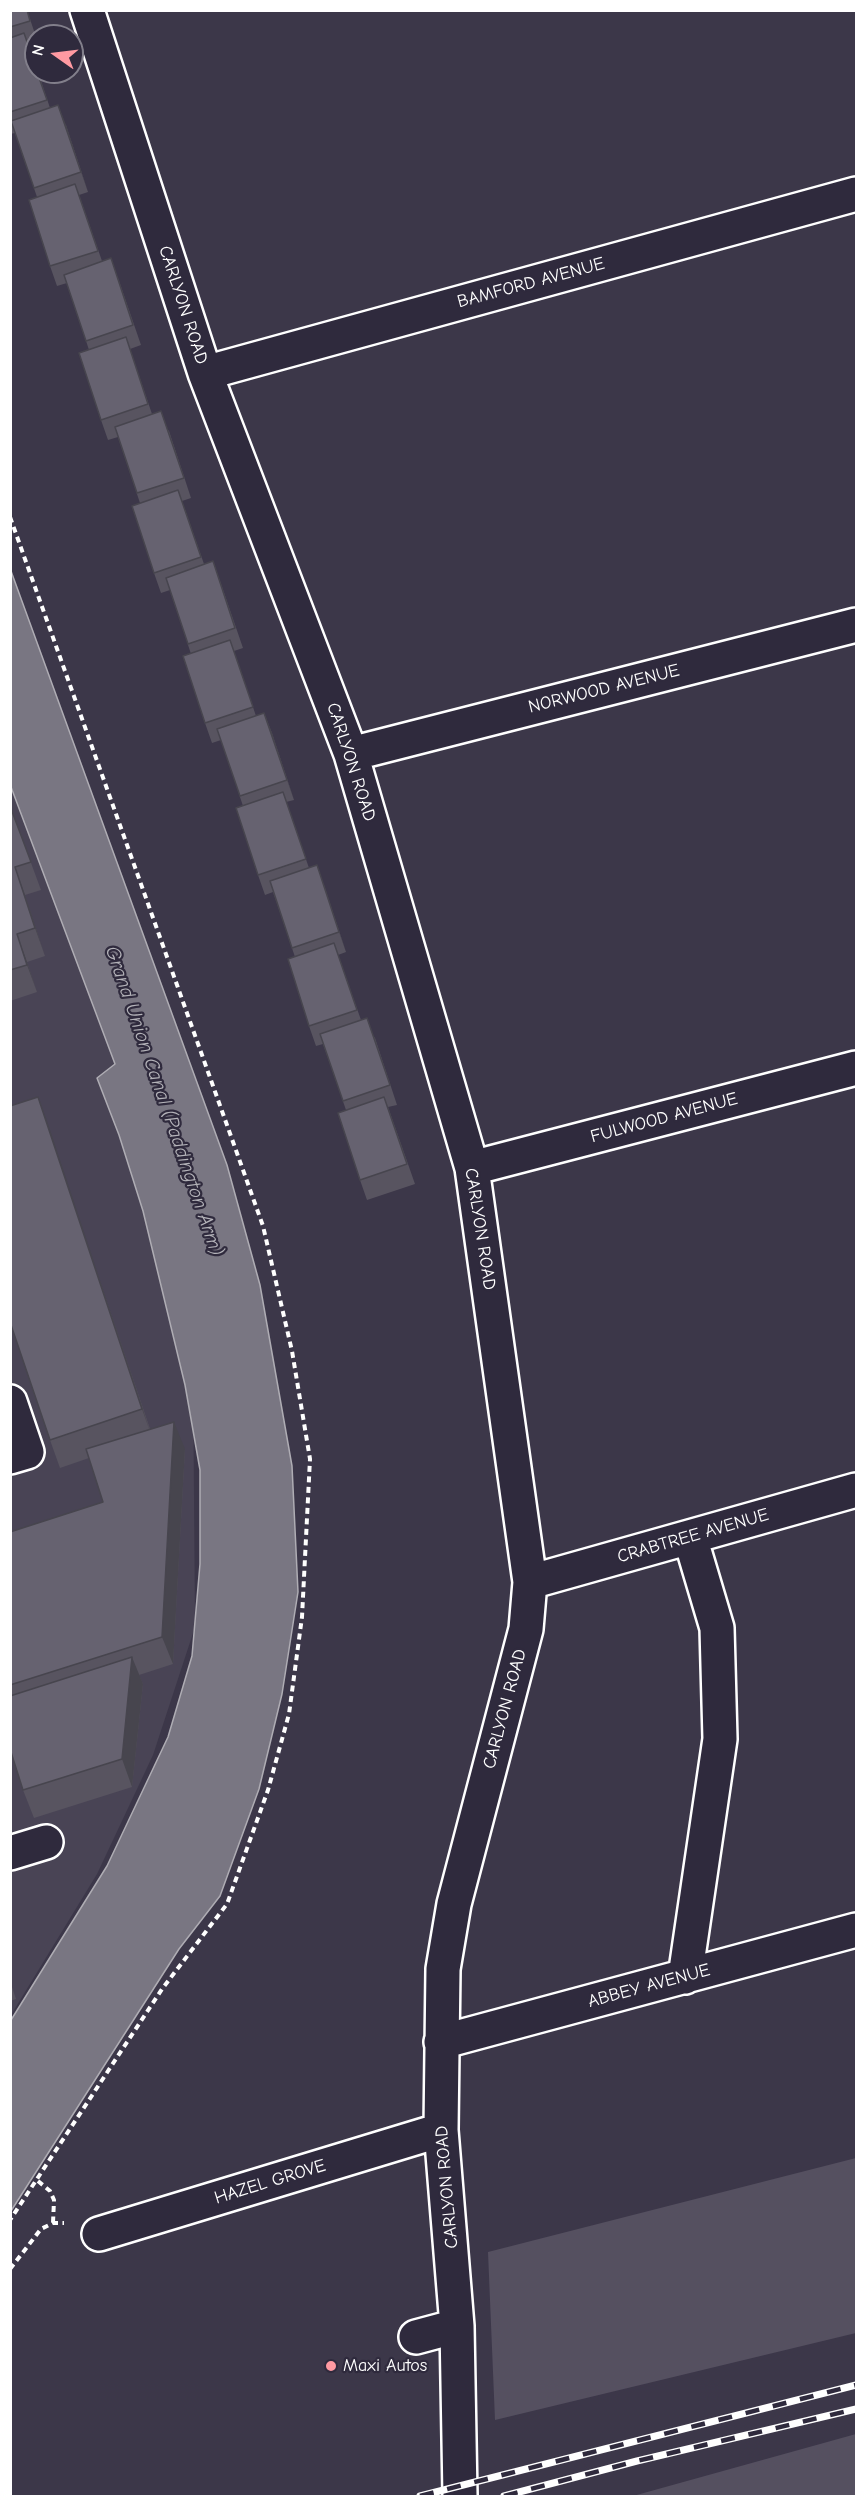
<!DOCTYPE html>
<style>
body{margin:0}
#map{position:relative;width:867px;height:2507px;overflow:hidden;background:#3c3749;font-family:"Comic Neue",sans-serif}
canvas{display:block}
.frame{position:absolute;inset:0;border:12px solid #fff;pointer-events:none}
.north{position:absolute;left:24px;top:24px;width:60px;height:60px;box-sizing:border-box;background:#2f2a3d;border:2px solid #827f8b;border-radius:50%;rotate:284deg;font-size:16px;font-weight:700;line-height:24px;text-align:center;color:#fff}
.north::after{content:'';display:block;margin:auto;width:21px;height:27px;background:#ff9aa2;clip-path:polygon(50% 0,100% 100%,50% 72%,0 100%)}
</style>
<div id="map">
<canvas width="867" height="2507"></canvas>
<div class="frame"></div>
<div class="north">N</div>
</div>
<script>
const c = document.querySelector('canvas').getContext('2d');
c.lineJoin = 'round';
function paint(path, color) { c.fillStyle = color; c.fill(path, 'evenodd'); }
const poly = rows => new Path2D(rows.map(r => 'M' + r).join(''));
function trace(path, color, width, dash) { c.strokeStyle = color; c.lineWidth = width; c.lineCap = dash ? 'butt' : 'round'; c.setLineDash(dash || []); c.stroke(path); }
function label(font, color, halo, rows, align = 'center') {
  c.font = font + ' "Comic Neue",sans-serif'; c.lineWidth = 4.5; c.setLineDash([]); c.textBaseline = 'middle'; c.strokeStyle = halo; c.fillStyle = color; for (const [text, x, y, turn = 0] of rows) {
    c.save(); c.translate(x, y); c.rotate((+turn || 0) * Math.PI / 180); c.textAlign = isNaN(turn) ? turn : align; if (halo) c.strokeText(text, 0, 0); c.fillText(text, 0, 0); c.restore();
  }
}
paint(poly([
 [10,768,144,1105,193,1370,195,1627,153,1755,97,1874,11,2015]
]), '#494455');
paint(poly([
 [856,2158,856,2333,495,2420,488,2252],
 [856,2434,856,2496,633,2496]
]), '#555060');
const water = poly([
 [11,571,227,1165,260,1285,292,1466,298,1592,282,1694,259,1789,220,1896,179,1949,11,2211,11,2020,107,1866,168,1737,192,1656,200,1564,200,1470,185,1385,143,1211,119,1135,97,1078,115,1064,11,787,11,571]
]);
paint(water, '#797682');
trace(water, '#afadb4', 1.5);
const minor = poly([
 [87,10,205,373,351,754,472,1168,530,1582,526,1629,454,1904,443,1969,441,2130,457,2326,460,2496],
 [205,373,856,194],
 [351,754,856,625],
 [472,1168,856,1068],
 [10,1402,27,1452,10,1457],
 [530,1582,856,1490],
 [10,1853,46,1842],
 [685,1977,720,1739,717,1628,690,1537],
 [441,2042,856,1930],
 [99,2234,441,2130],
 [416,2337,457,2326]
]);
trace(minor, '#fff', 38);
trace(poly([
 [10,517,263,1226,292,1351,310,1459,302,1617,289,1714,268,1790,227,1904,162,1989,10,2220],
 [38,2181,50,2191,54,2200,53,2223],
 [10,2269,41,2229,53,2223,64,2223]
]), '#fff', 4, [6, 4.5]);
trace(minor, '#2f2a3d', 33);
const rail = poly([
 [420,2496,856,2385],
 [504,2496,637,2461,856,2409]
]);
trace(rail, '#fff', 7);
trace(rail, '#2f2a3d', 4.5, [14]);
paint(poly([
 [10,10,27,10,36,37,36,41,28,44,36,66,36,72,38,72,50,108,66,125,88,192,79,195,102,261,118,278,141,345,130,349,152,414,169,431,191,498,182,501,204,564,213,561,220,581,243,648,234,651,256,716,264,713,272,733,294,800,286,802,309,868,324,885,346,952,338,955,361,1020,375,1038,397,1105,388,1107,415,1184,367,1200,360,1180,346,1110,323,1044,316,1046,309,1026,295,957,273,892,265,895,258,875,243,806,221,740,212,743,205,723,191,654,170,590,161,593,154,573,140,503,118,437,108,440,101,420,89,350,67,283,57,286,50,266,37,197,15,133,10,134],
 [10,806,41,890,25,895,45,956,27,962,37,992,10,1001],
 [38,1097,150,1429,185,1449,173,1664,139,1675,143,1684,132,1787,34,1818,23,1790,10,1749,10,1532,103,1502,89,1458,60,1468,50,1440],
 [10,1981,16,1999,10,2001]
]), '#585460');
paint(poly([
 [58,105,66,125,88,192,81,172],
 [264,713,272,733,294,800,287,780],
 [317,865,324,885,346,952,339,932],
 [15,867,25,895,45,956,35,928],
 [17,934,27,962,37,992,27,965],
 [38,1097,48,1124,152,1437,142,1409],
 [174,1422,185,1449,173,1664,162,1637],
 [132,1657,143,1684,132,1787,122,1759]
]), '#47454e');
const building = poly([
 [10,10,27,10,30,21,10,27,10,10],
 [24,33,36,68,36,72,37,72,47,100,10,112,10,38,24,33],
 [58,105,81,172,34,188,11,121,58,105],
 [75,184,98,251,50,266,29,200,75,184],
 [111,258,133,325,86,341,64,275,111,258],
 [126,337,148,404,101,420,79,353,126,337],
 [161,411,184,478,137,493,115,427,161,411],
 [178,490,201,557,154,573,132,506,178,490],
 [213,561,235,628,188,644,166,578,213,561],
 [230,640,253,707,205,723,183,656,230,640],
 [264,713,287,780,240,796,217,729,264,713],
 [283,792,306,859,258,875,236,808,283,792],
 [10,806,31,862,15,867,35,928,17,934,27,965,10,970,10,806],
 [317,865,339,932,292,948,270,881,317,865],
 [334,943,357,1010,309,1026,288,959,334,943],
 [367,1018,390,1085,343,1101,320,1034,367,1018],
 [38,1097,142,1409,50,1440,10,1322,10,1106,38,1097],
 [384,1097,407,1164,360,1180,338,1113,384,1097],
 [174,1422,162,1637,10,1685,10,1532,103,1502,86,1449,174,1422],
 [132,1657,122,1759,23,1790,10,1749,10,1696,132,1657]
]);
paint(building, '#666270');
trace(building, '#47454e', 1.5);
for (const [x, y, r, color] of [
 [331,2366,6,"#ff9aa2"]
]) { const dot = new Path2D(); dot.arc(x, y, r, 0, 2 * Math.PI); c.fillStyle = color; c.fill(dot); trace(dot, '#2f2a3d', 2); }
label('18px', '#fff', '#2f2a3d', [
 ["BAMFORD AVENUE",531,283,-15],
 ["CARLYON ROAD",183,305,72],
 ["NORWOOD AVENUE",604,689,-14],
 ["CARLYON ROAD",351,762,72],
 ["FULWOOD AVENUE",664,1118,-15],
 ["CARLYON ROAD",480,1229,81],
 ["CRABTREE AVENUE",693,1536,-16],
 ["CARLYON ROAD",505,1709,-75],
 ["ABBEY AVENUE",649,1986,-15],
 ["HAZEL GROVE",270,2182,-17],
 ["CARLYON ROAD",447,2187,-95]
]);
label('18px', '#fff', '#2f2a3d', [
 ["Maxi Autos",343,2366]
], 'left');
label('italic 20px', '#b5b4ba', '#2f2a3d', [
 ["Grand Union Canal (Paddington Arm)",164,1101,71]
]);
</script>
